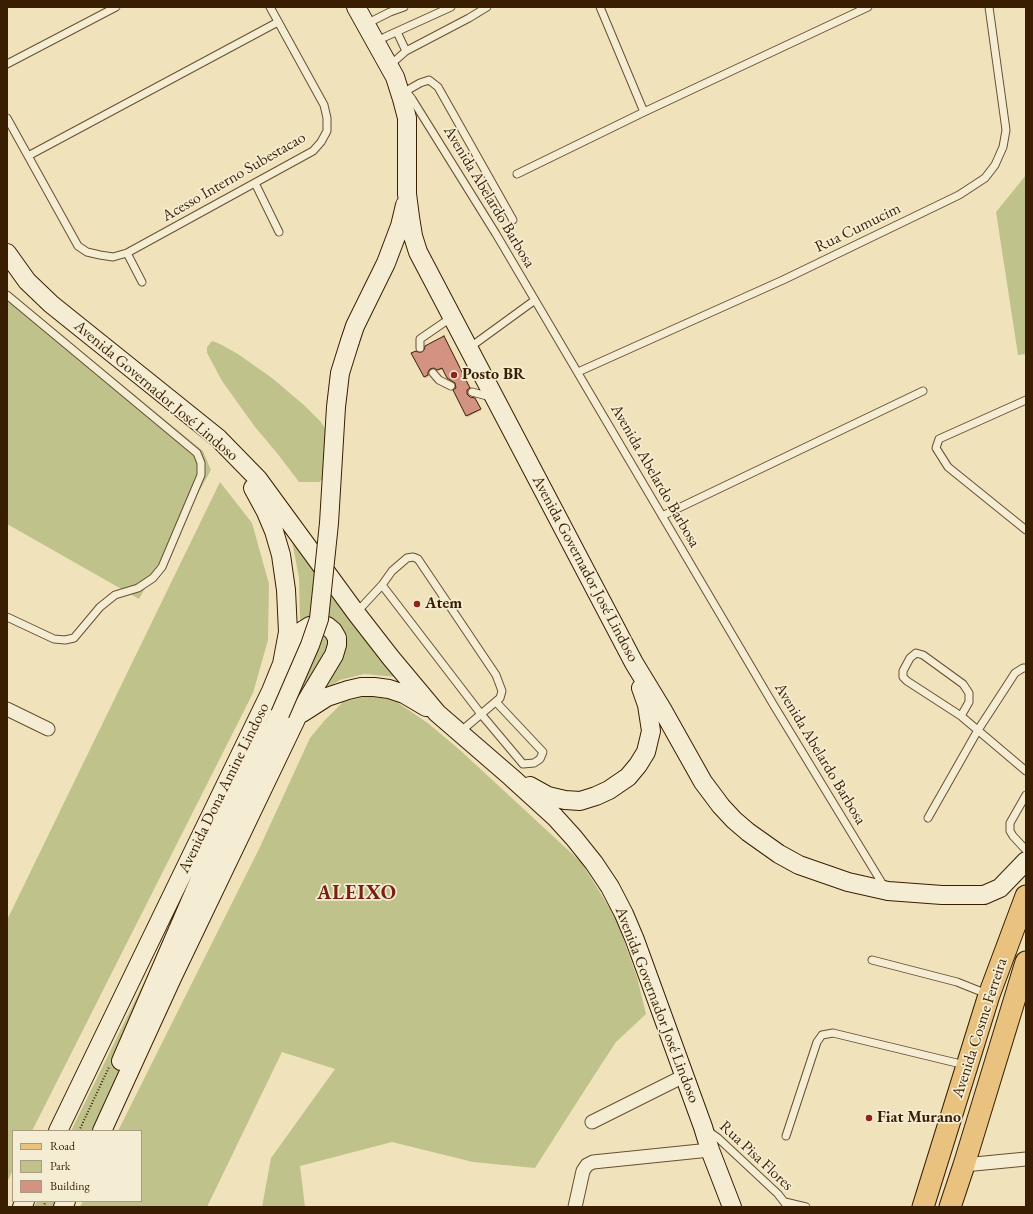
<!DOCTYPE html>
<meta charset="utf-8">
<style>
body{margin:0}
#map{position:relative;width:1033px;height:1214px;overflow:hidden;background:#f0e3bc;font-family:"EB Garamond",serif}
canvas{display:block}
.frame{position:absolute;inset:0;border:8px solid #391e02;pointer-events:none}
.legend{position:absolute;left:12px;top:1130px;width:130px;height:72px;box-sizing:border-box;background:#f5edd3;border:1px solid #aa9a7f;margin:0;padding:5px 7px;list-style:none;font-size:12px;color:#391e02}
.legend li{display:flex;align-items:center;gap:8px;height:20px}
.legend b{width:20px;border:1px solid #aa9a7f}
</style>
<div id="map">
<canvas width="1033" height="1214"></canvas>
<div class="frame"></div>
<ul class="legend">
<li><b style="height:5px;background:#e8c27e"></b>Road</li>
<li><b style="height:11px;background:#c0c28c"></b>Park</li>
<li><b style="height:11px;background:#d49282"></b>Building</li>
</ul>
</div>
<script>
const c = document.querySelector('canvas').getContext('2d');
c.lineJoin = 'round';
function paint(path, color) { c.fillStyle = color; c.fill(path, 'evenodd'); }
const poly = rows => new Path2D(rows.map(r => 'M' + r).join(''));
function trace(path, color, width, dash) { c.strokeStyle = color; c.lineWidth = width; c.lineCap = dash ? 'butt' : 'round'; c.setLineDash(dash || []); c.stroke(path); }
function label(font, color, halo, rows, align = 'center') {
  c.font = font + ' "EB Garamond",serif'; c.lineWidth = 3.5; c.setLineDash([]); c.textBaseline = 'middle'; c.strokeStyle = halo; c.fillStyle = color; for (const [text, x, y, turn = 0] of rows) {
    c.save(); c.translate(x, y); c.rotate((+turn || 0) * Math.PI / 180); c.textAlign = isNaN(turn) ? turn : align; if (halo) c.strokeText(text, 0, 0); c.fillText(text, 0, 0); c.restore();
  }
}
paint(poly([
 [1026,175,1026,354,1018,355,996,212],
 [7,290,203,451,211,470,139,599,7,524],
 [212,341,220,344,238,354,272,378,305,406,320,421,332,438,336,469,319,482,299,482,277,453,255,427,222,381,207,353,207,347],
 [220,482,252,523,269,584,268,640,253,693,32,1131,13,1131,13,1170,7,1182,7,920],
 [292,541,397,677,364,674,340,680,311,698,95,1131,71,1131,283,699,296,660,300,620,299,578],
 [368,696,394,700,429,724,461,751,581,862,616,918,637,977,646,1014,616,1042,588,1085,535,1168,473,1162,392,1142,300,1166,305,1207,262,1207,271,1158,335,1069,282,1052,207,1207,80,1207,83,1201,141,1201,141,1131,118,1131,259,849,310,738,324,721,343,702],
 [37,1201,61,1201,58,1207,34,1207]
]), '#c0c28c');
paint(poly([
 [445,339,471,389,468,392,468,396,476,400,481,410,468,417,454,391,457,388,456,383,443,369,439,371,436,369,431,370,429,373,429,376,426,378,424,377,423,353]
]), '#0003');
const building = poly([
 [444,336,470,388,467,390,467,394,470,397,475,398,481,409,466,416,453,390,456,388,455,383,447,378,442,368,437,370,434,368,430,369,428,372,428,375,424,377,411,353,416,351,418,352,422,352,424,350,425,346,444,336]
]);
paint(building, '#d49282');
trace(building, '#391e02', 1);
const lane = poly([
 [600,7,644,112],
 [366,24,390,12,404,7],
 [397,32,406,51],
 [376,42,385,37,451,7],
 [7,64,116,7],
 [389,66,406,51,469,18,487,7],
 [405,90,412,99,496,234,773,704,885,888],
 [406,91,420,83,429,80,438,87,513,220],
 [7,118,78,246,87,252,100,255,113,257,127,253,313,151,321,142,327,131,327,118,324,105,270,7],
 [28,156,278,22],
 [517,174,644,112,868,7],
 [255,183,279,232],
 [127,253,142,282],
 [7,295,197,453,201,463,201,475,162,567,153,578,138,588,115,595,100,607,74,638,65,640,54,639,7,617],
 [420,348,420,339,452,317],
 [469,348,535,300],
 [578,372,783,280,959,195,985,178,995,165,1003,147,1006,130,989,7],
 [433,373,439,380,451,386],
 [472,392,491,397],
 [1026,400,939,439,936,448,948,467,1026,530],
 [662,516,923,391],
 [382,585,481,714,523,764,534,763,540,759,543,752,496,702],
 [356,613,382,585,392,571,407,558,413,557,418,559,496,675,502,691,500,698,460,732],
 [961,716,969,702,969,693,963,684,923,655,916,653,910,658,903,671,903,677,907,681,961,716,1026,771],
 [1026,795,1010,823,1010,831,1013,836,1026,850],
 [928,818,978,730,1006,687,1015,673,1023,668,1026,668],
 [872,960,957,982,987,994],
 [708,1131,718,1138,778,1194,788,1207],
 [786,1136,817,1042,822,1035,833,1033,965,1065],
 [785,1202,806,1207]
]);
const street = poly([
 [7,709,48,729],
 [592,1122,684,1076],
 [964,1165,1026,1159],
 [575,1207,583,1171,587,1165,593,1162,710,1150]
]);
const secondary = poly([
 [356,7,395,77,402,99,407,118,407,194,410,217,413,236,418,252,634,663,662,709,703,782,721,806,734,820,748,832,779,854,799,865,848,882,888,891,942,895,984,895,1000,888,1026,861],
 [7,253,27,281,51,304,218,438,258,479,356,613,391,658,437,713,511,777,555,817,574,838,594,863,610,887,624,914,635,940,703,1127,710,1150,732,1207],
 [350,341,355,326,386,263,400,226,405,205],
 [302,713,327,697,348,690,361,687,374,687,389,689,404,694,426,707],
 [530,786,548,796,565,800,580,801,596,796,609,790,628,777,638,765,646,752,651,731,647,705,641,688],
 [121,1061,203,872,280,714],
 [58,1131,271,691,282,664,288,632,286,590,281,555,274,531,266,512,253,488],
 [102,1131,172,978,298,715,334,655,337,645,337,638,333,631,327,626,318,624,310,626,302,631,288,655],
 [22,1207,25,1201],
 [63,1207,66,1201]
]);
const primary = poly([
 [923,1207,989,995,1026,896],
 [950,1207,964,1165,1026,962]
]);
trace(lane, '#674f30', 9);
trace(street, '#674f30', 15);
trace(secondary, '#391e02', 20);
trace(primary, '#391e02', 23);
trace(poly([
 [79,1131,109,1067],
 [43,1207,46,1201]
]), '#391e02', 2, [1, 2]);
trace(lane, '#f5edd3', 7);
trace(street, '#f5edd3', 13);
trace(secondary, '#f5edd3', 18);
trace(primary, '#e8c27e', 21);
const secondaryBridge = poly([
 [280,714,310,645,319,619,329,523,336,407,340,373,350,341]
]);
trace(secondaryBridge, '#391e02', 20, []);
trace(secondaryBridge, '#f5edd3', 18);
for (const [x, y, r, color] of [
 [454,375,4,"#8f2418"],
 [417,604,4,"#8f2418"],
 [869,1118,4,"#8f2418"]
]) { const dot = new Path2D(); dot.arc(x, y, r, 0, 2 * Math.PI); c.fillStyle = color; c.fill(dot); trace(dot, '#f5edd3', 1.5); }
label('16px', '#391e02', '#f5edd3', [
 ["Acesso Interno Subestacao",234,177,-30],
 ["Avenida Abelardo Barbosa",489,197,59],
 ["Rua Cumucim",858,228,-26],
 ["Avenida Governador José Lindoso",156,391,40],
 ["Avenida Abelardo Barbosa",655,476,60],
 ["Avenida Governador José Lindoso",585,569,62],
 ["Avenida Abelardo Barbosa",820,754,59],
 ["Avenida Dona Amine Lindoso",224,788,-64],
 ["Avenida Governador José Lindoso",657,1005,69],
 ["Avenida Cosme Ferreira",980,1028,-72],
 ["Rua Pisa Flores",756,1156,43]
]);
label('bold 16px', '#391e02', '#f5edd3', [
 ["Posto BR",462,375],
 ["Atem",425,604],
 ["Fiat Murano",877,1118]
], 'left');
c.letterSpacing = '1px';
label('bold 20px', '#7a1f14', '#f5edd3', [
 ["ALEIXO",357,894]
]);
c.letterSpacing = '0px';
</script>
